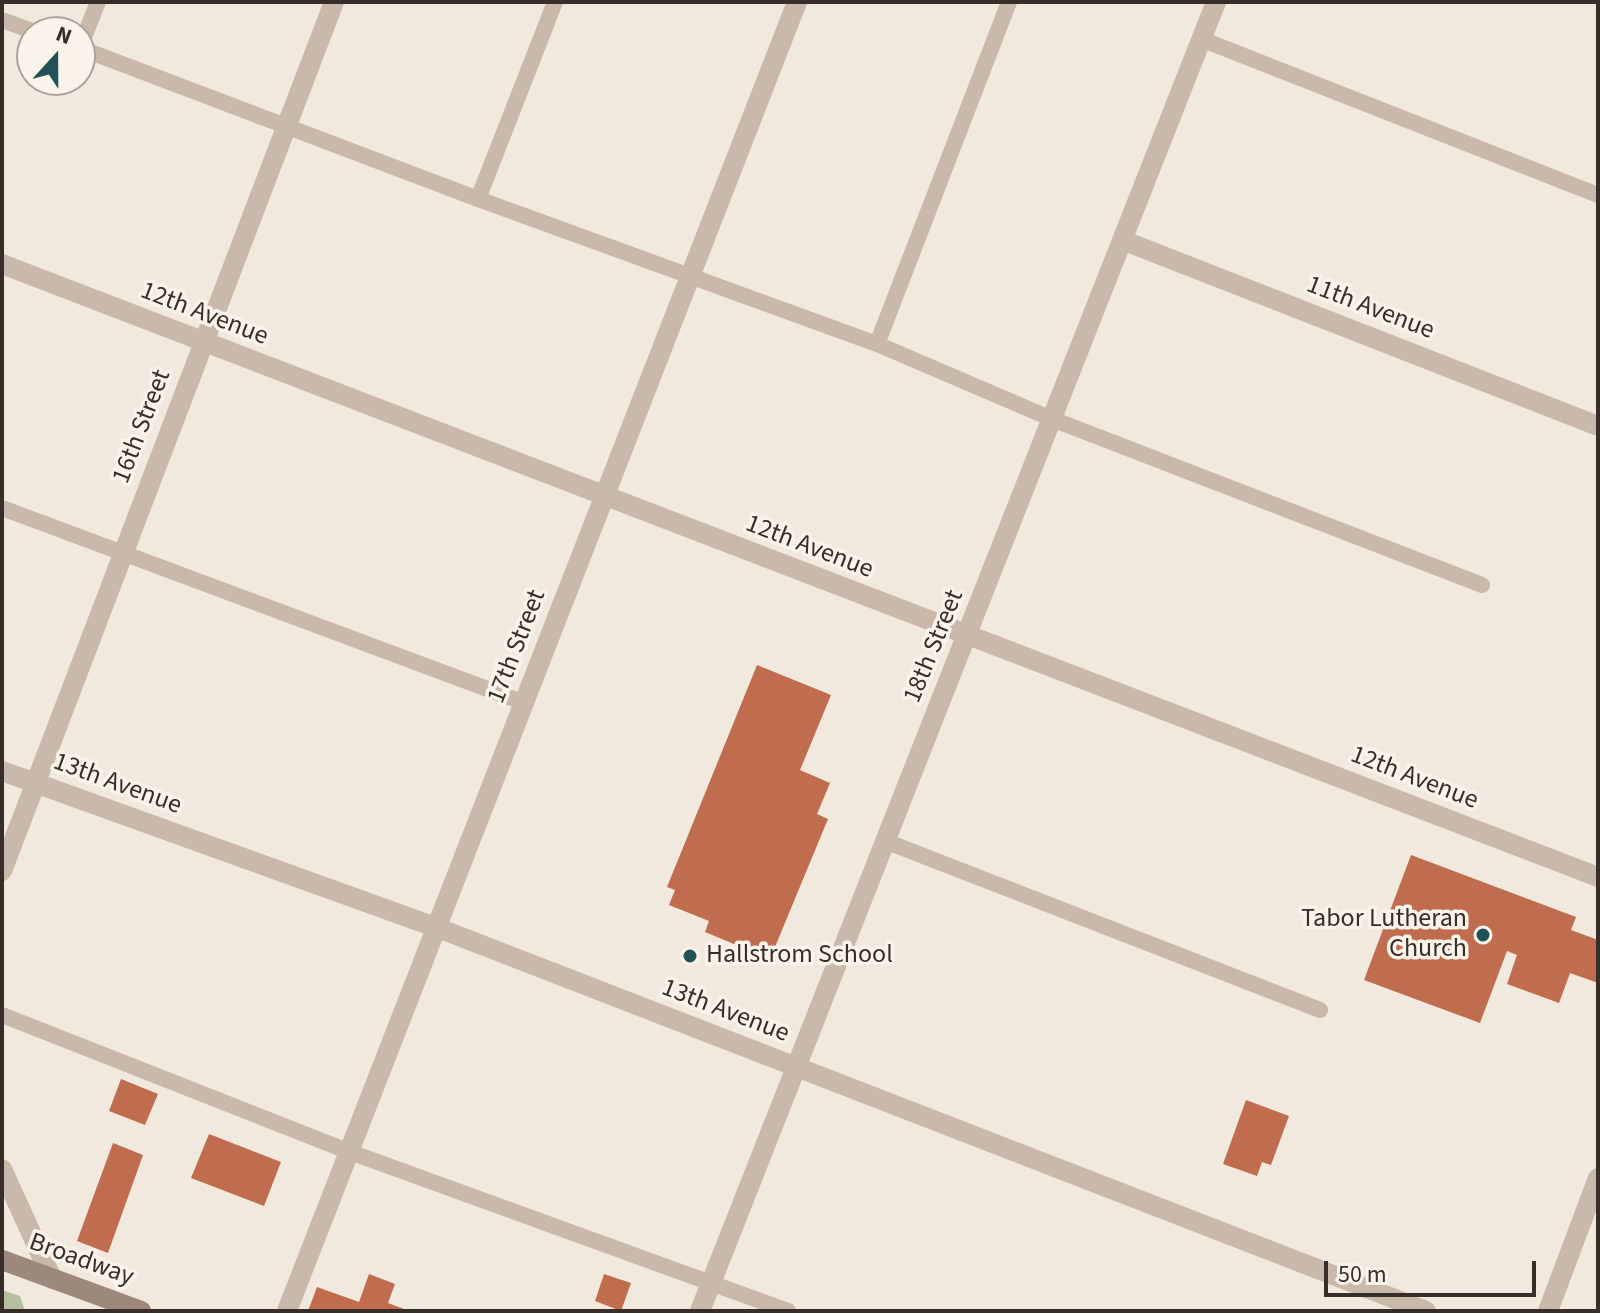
<!DOCTYPE html>
<style>
body{margin:0}
#map{position:relative;width:1600px;height:1313px;overflow:hidden;background:#f1e9de;font-family:"Source Sans 3",sans-serif}
canvas{display:block}
.frame{position:absolute;inset:0;border:4px solid #372e2a;pointer-events:none}
.north{position:absolute;left:16px;top:16px;width:80px;height:80px;box-sizing:border-box;background:#f9f3ea;border:2px solid #aba49d;border-radius:50%;rotate:21deg;font-size:22px;font-weight:700;line-height:32px;text-align:center;color:#372e2a}
.north::after{content:'';display:block;margin:auto;width:28px;height:36px;background:#215257;clip-path:polygon(50% 0,100% 100%,50% 72%,0 100%)}
.scale{position:absolute;left:1324px;top:1261px;width:212px;height:36px;box-sizing:border-box;border:4px solid #372e2a;border-top:0;padding-left:10px;font-size:24px;line-height:28px;white-space:nowrap;color:#372e2a;-webkit-text-stroke:6px #f9f3ea;paint-order:stroke}
</style>
<div id="map">
<canvas width="1600" height="1313"></canvas>
<div class="frame"></div>
<div class="north">N</div>
<div class="scale">50 m</div>
</div>
<script>
const c = document.querySelector('canvas').getContext('2d');
c.lineJoin = 'round';
function paint(path, color) { c.fillStyle = color; c.fill(path, 'evenodd'); }
const poly = rows => new Path2D(rows.map(r => 'M' + r).join(''));
function trace(path, color, width, dash) { c.strokeStyle = color; c.lineWidth = width; c.lineCap = dash ? 'butt' : 'round'; c.setLineDash(dash || []); c.stroke(path); }
function label(font, color, halo, rows, align = 'center') {
  c.font = font + ' "Source Sans 3",sans-serif'; c.lineWidth = 7; c.setLineDash([]); c.textBaseline = 'middle'; c.strokeStyle = halo; c.fillStyle = color; for (const [text, x, y, turn = 0] of rows) {
    c.save(); c.translate(x, y); c.rotate((+turn || 0) * Math.PI / 180); c.textAlign = isNaN(turn) ? turn : align; if (halo) c.strokeText(text, 0, 0); c.fillText(text, 0, 0); c.restore();
  }
}
paint(poly([
 [2,1290,20,1296,25,1311,2,1311]
]), '#b4c09f');
paint(poly([
 [757,665,831,695,800,770,830,783,817,814,828,819,770,959,705,932,709,921,669,905,675,890,667,887],
 [1411,855,1576,917,1571,930,1598,940,1598,983,1570,973,1559,1003,1507,984,1517,955,1507,951,1480,1023,1364,980],
 [121,1079,158,1094,145,1125,109,1111],
 [1246,1100,1289,1116,1271,1165,1262,1162,1257,1176,1223,1164],
 [209,1134,281,1162,264,1206,191,1178],
 [113,1143,143,1155,108,1253,77,1241],
 [369,1274,395,1284,388,1303,409,1311,308,1311,317,1287,359,1302],
 [604,1274,631,1283,621,1311,595,1301]
]), '#c06c4e');
trace(poly([
 [2,20,35,32],
 [1201,39,1598,195],
 [80,47,98,2],
 [80,48,478,199,877,344,1052,419,1482,585],
 [478,199,555,2],
 [877,344,1009,2],
 [2,508,525,703],
 [885,841,1320,1010],
 [2,1015,350,1152,788,1311]
]), '#c9b9aa', 16);
trace(poly([
 [1122,240,1598,426],
 [2,264,1598,877],
 [2,771,438,928,1426,1311],
 [2,871,334,2],
 [2,1169,52,1279],
 [287,1311,797,2],
 [700,1311,1216,2],
 [1548,1311,1598,1178]
]), '#c9b9aa', 20);
trace(poly([
 [2,1260,141,1311]
]), '#9d887c', 20);
for (const [x, y, r, color] of [
 [1483,935,8,"#215257"],
 [690,956,8,"#215257"]
]) { const dot = new Path2D(); dot.arc(x, y, r, 0, 2 * Math.PI); c.fillStyle = color; c.fill(dot); trace(dot, '#f9f3ea', 3); }
label('26px', '#372e2a', '#f9f3ea', [
 ["11th Avenue",1370,309,21],
 ["12th Avenue",204,315,21],
 ["16th Street",143,427,-69],
 ["12th Avenue",809,548,21],
 ["17th Street",518,647,-69],
 ["18th Street",935,647,-68],
 ["12th Avenue",1414,779,21],
 ["13th Avenue",117,785,20],
 ["13th Avenue",725,1012,21],
 ["Broadway",81,1261,20]
]);
label('26px', '#372e2a', '#f9f3ea', [
 ["Tabor Lutheran",1467,920],
 ["Church",1467,950],
 ["Hallstrom School",706,956,"left"]
], 'right');
</script>
